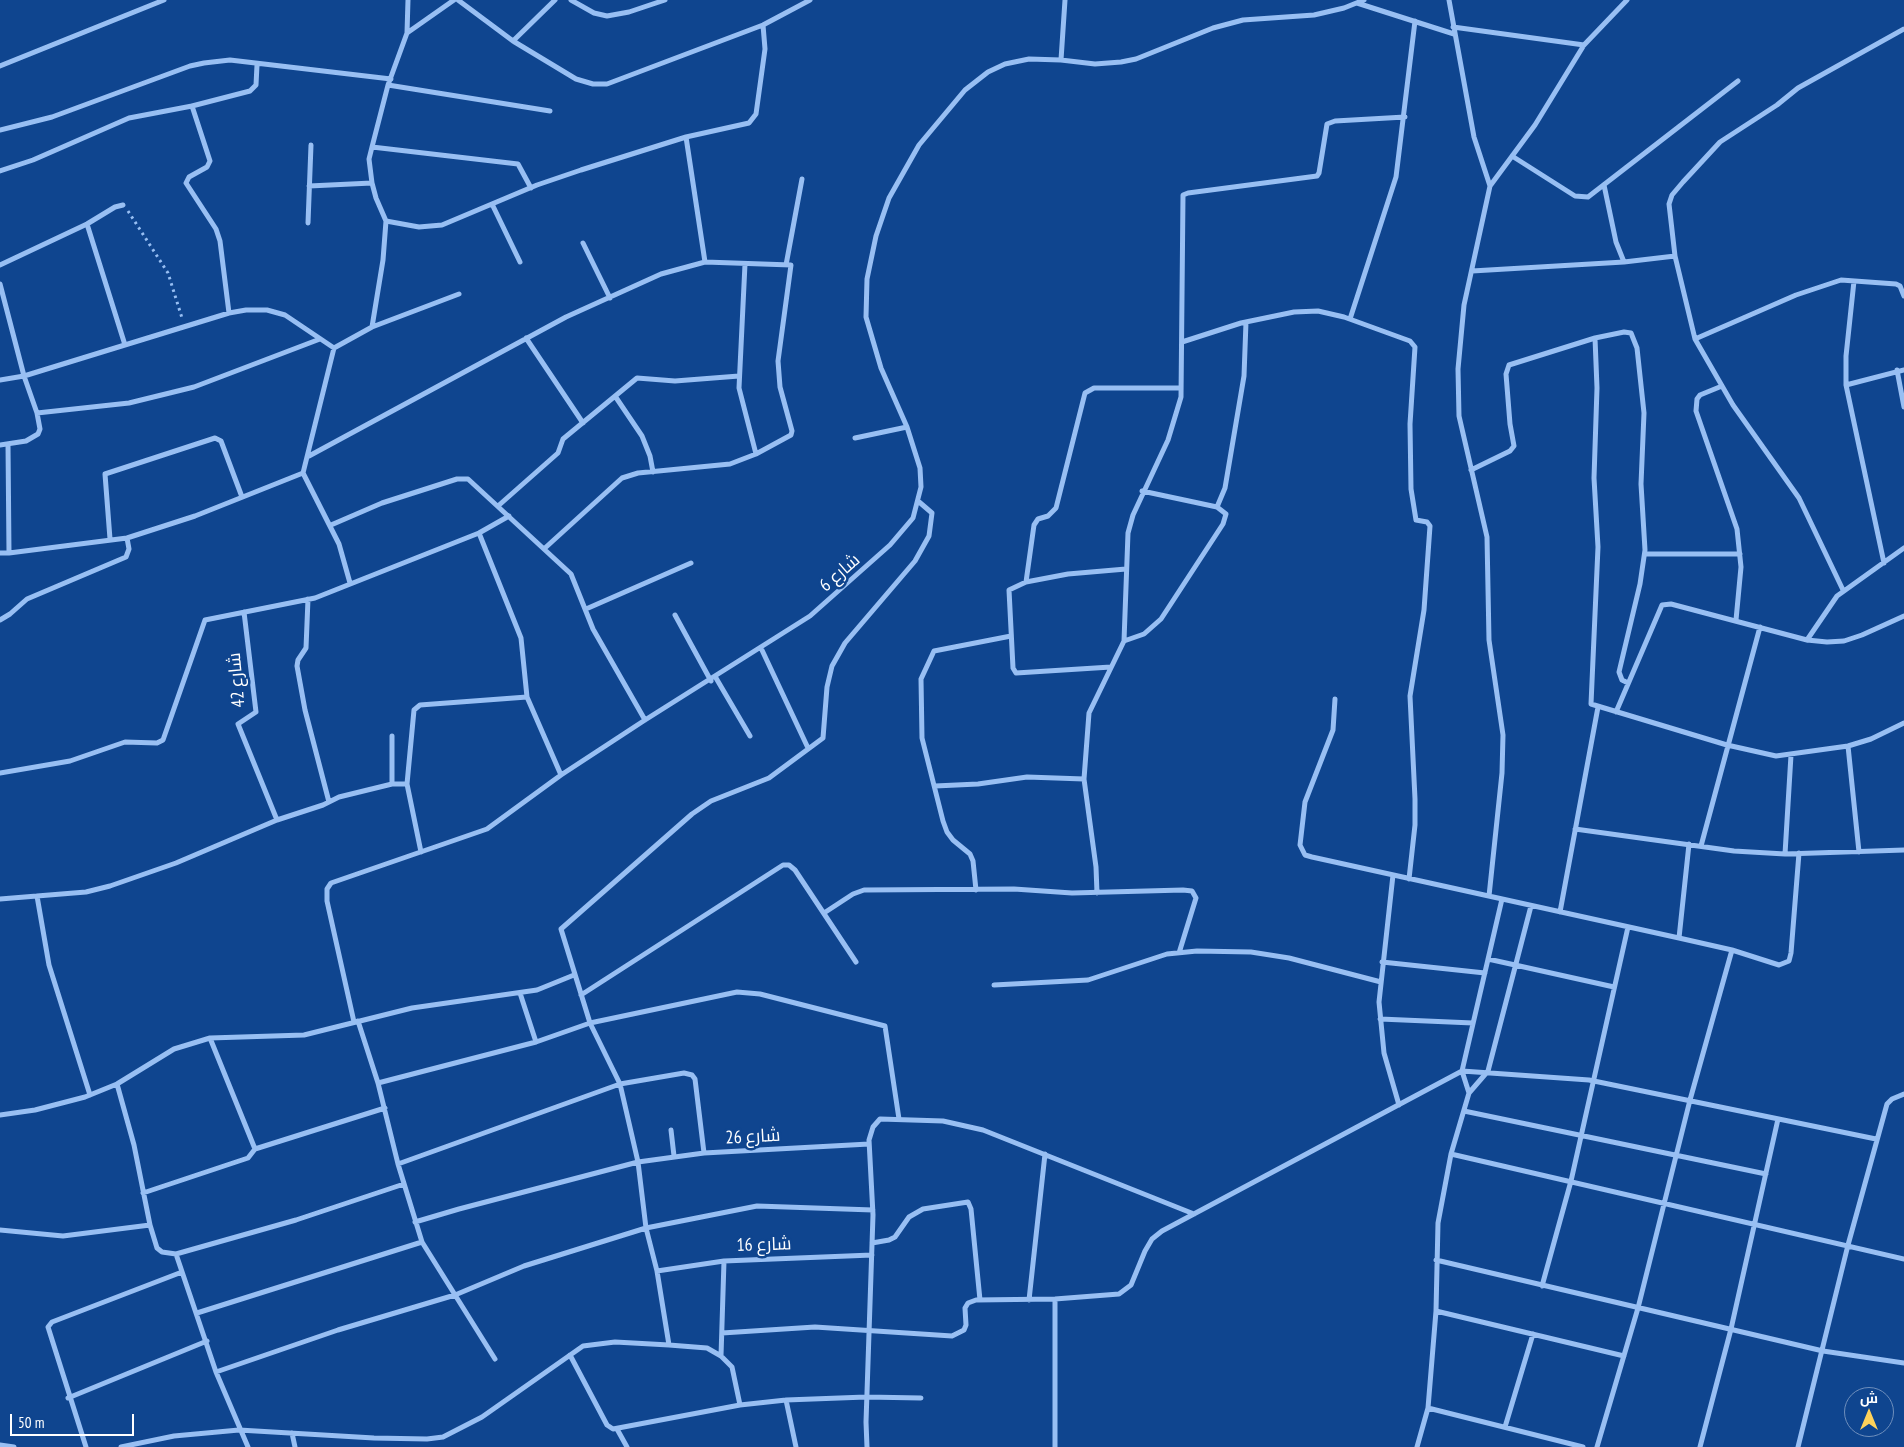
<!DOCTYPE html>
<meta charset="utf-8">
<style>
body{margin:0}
#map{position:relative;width:1904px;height:1447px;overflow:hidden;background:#0f458f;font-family:"PT Sans Narrow",Cairo,sans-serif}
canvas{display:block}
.north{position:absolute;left:1844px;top:1387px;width:50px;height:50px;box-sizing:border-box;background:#0f458f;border:1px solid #6f8fbc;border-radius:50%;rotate:0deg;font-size:14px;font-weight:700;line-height:20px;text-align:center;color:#fff}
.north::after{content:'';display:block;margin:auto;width:18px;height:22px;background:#ffd25a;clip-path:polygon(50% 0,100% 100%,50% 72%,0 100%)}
.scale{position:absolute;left:10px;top:1414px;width:124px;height:22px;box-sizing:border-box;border:2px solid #fff;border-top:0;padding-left:6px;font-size:15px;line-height:18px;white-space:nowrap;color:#fff;-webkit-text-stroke:4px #0f458f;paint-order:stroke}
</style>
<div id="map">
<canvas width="1904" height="1447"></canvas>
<div class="north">ش</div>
<div class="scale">50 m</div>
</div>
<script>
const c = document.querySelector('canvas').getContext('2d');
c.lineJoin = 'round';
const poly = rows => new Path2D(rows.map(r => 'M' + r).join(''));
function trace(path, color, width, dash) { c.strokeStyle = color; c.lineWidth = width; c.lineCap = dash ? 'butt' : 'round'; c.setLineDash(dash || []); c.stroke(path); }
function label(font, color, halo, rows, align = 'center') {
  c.font = font + ' "PT Sans Narrow",Cairo,sans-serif'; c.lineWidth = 5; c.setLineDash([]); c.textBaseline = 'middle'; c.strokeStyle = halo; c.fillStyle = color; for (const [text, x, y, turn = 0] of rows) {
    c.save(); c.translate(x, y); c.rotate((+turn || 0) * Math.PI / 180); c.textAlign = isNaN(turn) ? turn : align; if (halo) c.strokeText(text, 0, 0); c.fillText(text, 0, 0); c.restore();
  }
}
trace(poly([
 [128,211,168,273,182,318]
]), '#98bff3', 3, [2.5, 4]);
trace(poly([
 [458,0,513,41,576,79,593,84,607,84,763,25,810,0],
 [571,0,594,13,607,16,629,12,665,0],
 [1449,0,1474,137,1490,186],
 [1357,3,1454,34],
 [1453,27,1584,45],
 [407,33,408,0],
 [513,41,555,0],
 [1061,60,1065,0],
 [0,66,164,0],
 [388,85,550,111],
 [192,106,210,161,207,167,189,177,186,183,216,229,220,241,229,313],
 [0,130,52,117,190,66,204,63,230,60,391,79],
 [686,137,705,262],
 [372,147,518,164,531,188],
 [1512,156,1575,196,1588,197,1738,81],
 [0,171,33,160,129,118,192,106,250,91,256,85,257,65],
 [1604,185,1616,242,1624,262],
 [309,186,372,183],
 [492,204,520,262],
 [386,221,419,227,442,225,537,185,581,170,686,137,749,123,756,114,765,49,763,25],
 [308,223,311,145],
 [87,224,125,345],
 [583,243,610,298],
 [745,264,739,388,756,454],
 [0,265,87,224,115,207,123,205],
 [786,265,802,179],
 [1472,271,1624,262,1675,256],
 [1854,281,1846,356,1846,385,1884,563],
 [0,284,24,376,37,413,129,403,194,387,320,339],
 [1350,319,1396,177,1415,21],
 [372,327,383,260,386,221,376,198,372,183,369,159,372,147,388,85,407,33,454,0],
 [526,338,583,423],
 [1595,338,1597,388,1594,478,1598,547,1591,704,1727,745,1776,756,1848,746,1871,739,1904,723],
 [1695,339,1796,295,1841,280,1896,284,1900,286,1904,296],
 [1182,342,1241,323,1294,312,1318,311,1344,317,1410,341,1415,347,1410,424,1411,489,1416,520,1427,522,1430,526,1424,610,1410,696,1415,799,1415,825,1409,879],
 [334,348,303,473,339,544,350,583],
 [1897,370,1904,407],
 [0,380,24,376,229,313,246,310,267,310,285,315,334,348,372,327,459,294],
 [1846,385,1904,370],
 [1722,386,1700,395,1697,399,1696,411,1737,529,1741,567,1736,620],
 [615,396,642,436,650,456,653,472],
 [855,438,907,427],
 [8,444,9,553],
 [0,445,26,441,38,434,40,429,37,413],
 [309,456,566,317,661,274,705,262,791,265,778,361,780,387,792,431,791,435,756,454,730,464,638,473,622,478,545,548],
 [1471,470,1510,451,1514,446,1510,424,1506,374,1509,365,1595,338,1624,332,1631,333,1637,348,1644,413,1641,484,1645,550,1640,584,1619,672,1622,680,1628,683],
 [1142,491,1217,507,1225,488,1244,376,1246,322],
 [498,506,558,453,563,439,637,378,675,381,739,376],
 [331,525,382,503,457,479,468,479,571,574,593,629,645,720],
 [479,533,521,638,527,697,561,775],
 [110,539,105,474,215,438,221,441,242,497],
 [0,553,9,553,127,538,195,516,303,473],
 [1645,554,1740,554],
 [1026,582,1034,525,1038,519,1048,516,1056,508,1085,393,1094,388,1181,388],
 [1843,590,1799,498,1733,405,1695,339,1675,256,1669,204,1672,195,1683,182,1720,142,1777,105,1798,88,1904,29],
 [308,599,306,648,298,660,297,666,305,710,329,802],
 [586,609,691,563],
 [244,612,256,712,238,724,277,820],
 [675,615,711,681],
 [0,620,10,614,27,599,126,557,129,549,127,538],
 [1807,640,1837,596,1904,548],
 [1124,641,1144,634,1161,619,1223,524,1226,514,1217,507],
 [761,648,808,748],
 [1111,667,1016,673,1013,668,1009,590,1026,582,1068,574,1126,569],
 [716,678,750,736],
 [1335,699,1333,730,1305,802,1300,845,1305,855,1312,857,1679,938,1732,950,1779,965,1789,961,1791,953,1799,853],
 [1616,712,1662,605,1671,604,1807,640,1827,642,1844,641,1862,635,1904,616],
 [1848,746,1859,852],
 [0,773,70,761,125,742,157,743,163,740,205,620,315,598,479,533,509,516],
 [392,784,392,736],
 [935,786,978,784,1027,777,1084,779],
 [1575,829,1734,851,1785,854,1904,850],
 [1701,846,1760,627],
 [421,852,407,784,414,710,420,705,527,697],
 [1785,854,1791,755],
 [1393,875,1379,1002,1384,1053,1399,1105],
 [976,890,973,861,970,854,953,840,947,832,943,821,922,738,921,679,934,651,1011,636],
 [1097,893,1096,867,1084,779,1089,713,1124,641,1128,533,1133,515,1168,440,1181,397,1183,195,1188,193,1317,176,1319,173,1327,124,1335,121,1405,117],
 [37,896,49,965,90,1095],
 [1489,896,1502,773,1503,735,1489,640,1487,537,1459,416,1458,369,1464,305,1490,186,1535,125,1584,45,1627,0],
 [0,899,86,892,110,886,176,863,277,820,323,805,339,797,392,784,407,784],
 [1560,912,1598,707],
 [824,913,853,894,864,890,1014,889,1072,893,1183,890,1192,891,1196,898,1179,953],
 [1679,938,1689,844],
 [1488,959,1614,987],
 [1382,962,1485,973],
 [994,985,1088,980,1167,954,1197,951,1251,952,1289,958,1381,982],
 [520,993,536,1042],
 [581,995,783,865,789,865,795,870,856,962],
 [1380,1019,1473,1023],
 [358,1021,378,1083,398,1164,422,1242,495,1359],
 [354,1022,327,901,327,889,331,883,487,829,561,775,645,720,810,616,890,545,913,518,921,487,920,468,907,427,881,368,866,317,867,279,876,236,889,198,919,145,965,90,988,72,1005,64,1029,59,1061,60,1095,64,1121,62,1136,59,1213,28,1243,20,1314,15,1344,8,1364,0],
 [210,1038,304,1035,412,1008,537,990,574,975],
 [378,1083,536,1042,590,1023,737,992,760,994,885,1026,899,1119],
 [117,1084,134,1145,150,1225,157,1248,162,1252,176,1254,216,1372,248,1447],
 [1469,1093,1462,1071,1502,899],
 [1464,1111,1766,1174],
 [0,1115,35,1110,85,1097,117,1084,174,1049,210,1038,255,1149,385,1108],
 [671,1130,674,1156],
 [1451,1154,1904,1259],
 [398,1164,620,1084,684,1073,692,1075,695,1079,704,1153],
 [143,1193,248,1158,255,1149],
 [415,1222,459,1209,638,1162,704,1153,869,1144],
 [0,1230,63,1236,150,1225],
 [872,1243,889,1240,895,1237,909,1217,923,1209,968,1202,971,1209,980,1300],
 [176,1254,296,1220,404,1184],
 [1436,1260,1823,1351,1904,1363],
 [657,1271,724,1261,872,1255],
 [1542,1286,1571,1181,1628,927],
 [1055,1299,1055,1447],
 [1029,1300,1045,1154],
 [1436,1311,1624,1356],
 [197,1313,422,1242],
 [722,1333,815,1327,952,1336,964,1330,966,1325,965,1308,968,1303,976,1300,1055,1299,1119,1294,1131,1285,1145,1251,1152,1239,1162,1231,1462,1071,1589,1080,1876,1139],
 [669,1345,707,1348,721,1356,732,1367,740,1405],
 [570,1355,607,1425,613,1429,740,1405,786,1400,866,1397,921,1398],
 [721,1356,724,1261],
 [216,1372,338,1330,455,1295,524,1266,646,1228,757,1206,873,1210],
 [68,1398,207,1341],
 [786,1400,796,1447],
 [1428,1408,1583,1447],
 [1505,1427,1533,1334],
 [617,1429,627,1447],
 [292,1433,295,1447],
 [0,1445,14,1447],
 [86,1447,48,1327,52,1322,182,1272],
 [121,1447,174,1436,239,1430,374,1438,427,1439,443,1437,482,1417,583,1346,615,1342,669,1345,657,1271,646,1228,638,1162,620,1084,590,1023,561,929,692,814,711,801,769,778,823,738,827,687,832,666,845,643,915,561,929,536,932,513,918,501],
 [867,1447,866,1422,873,1215,869,1140,873,1127,880,1119,943,1121,983,1130,1194,1214],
 [1417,1447,1428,1408,1436,1311,1438,1223,1451,1154,1469,1093,1488,1071,1531,906],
 [1597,1447,1638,1308,1690,1100,1732,950],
 [1700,1447,1731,1329,1778,1119],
 [1798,1447,1848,1245,1887,1104,1892,1099,1904,1094]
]), '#98bff3', 5);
label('18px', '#fff', '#0f458f', [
 ["شارع 6",840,573,-41],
 ["شارع 42",237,680,-95],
 ["شارع 26",753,1137,-3],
 ["شارع 16",764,1245,-2]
]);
</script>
